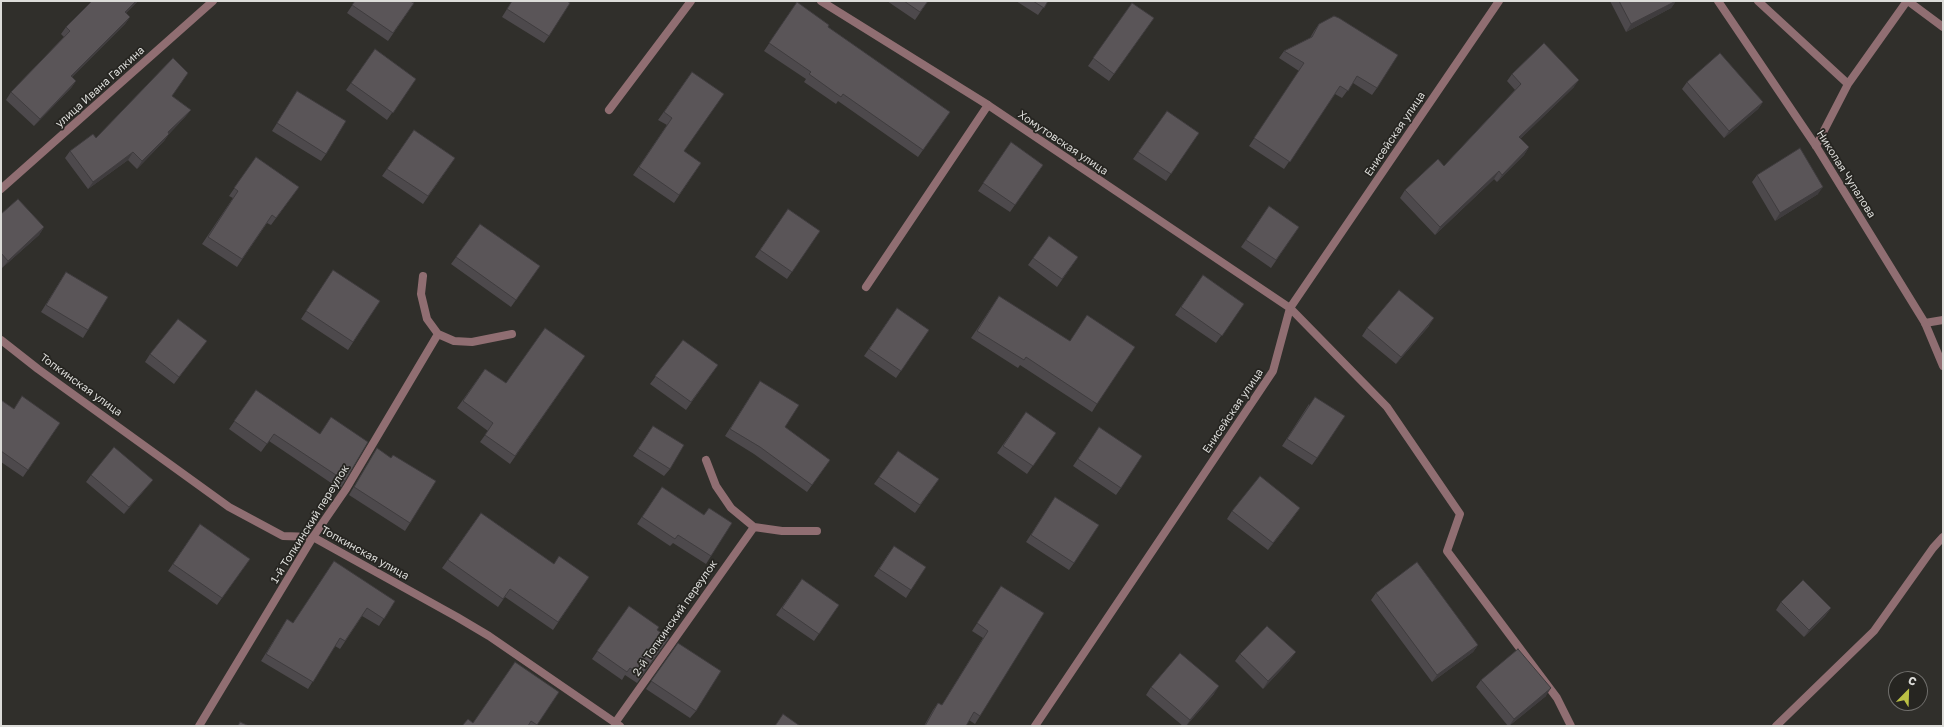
<!DOCTYPE html>
<meta charset="utf-8">
<style>
body{margin:0}
#map{position:relative;width:1944px;height:727px;overflow:hidden;background:#302f2b;font-family:"Golos Text",sans-serif}
canvas{display:block}
.frame{position:absolute;inset:0;border:2px solid #dcdcd9;pointer-events:none}
.north{position:absolute;left:1888px;top:671px;width:40px;height:40px;box-sizing:border-box;background:#262521;border:1px solid #6f6e6b;border-radius:50%;rotate:23deg;font-size:11px;font-weight:700;line-height:16px;text-align:center;color:#dcdcd9}
.north::after{content:'';display:block;margin:auto;width:14px;height:18px;background:#bbc044;clip-path:polygon(50% 0,100% 100%,50% 72%,0 100%)}
</style>
<div id="map">
<canvas width="1944" height="727"></canvas>
<div class="frame"></div>
<div class="north">С</div>
</div>
<script>
const c = document.querySelector('canvas').getContext('2d');
c.lineJoin = 'round';
const poly = rows => new Path2D(rows.map(r => 'M' + r).join(''));
function trace(path, color, width, dash) { c.strokeStyle = color; c.lineWidth = width; c.lineCap = dash ? 'butt' : 'round'; c.setLineDash(dash || []); c.stroke(path); }
function paint(path, color) { c.fillStyle = color; c.fill(path, 'evenodd'); }
function label(font, color, halo, rows, align = 'center') {
  c.font = font + ' "Golos Text",sans-serif'; c.lineWidth = 3.5; c.setLineDash([]); c.textBaseline = 'middle'; c.strokeStyle = halo; c.fillStyle = color; for (const [text, x, y, turn = 0] of rows) {
    c.save(); c.translate(x, y); c.rotate((+turn || 0) * Math.PI / 180); c.textAlign = isNaN(turn) ? turn : align; if (halo) c.strokeText(text, 0, 0); c.fillText(text, 0, 0); c.restore();
  }
}
trace(poly([
 [1758,1,1848,84],
 [1908,1,1943,27],
 [609,110,691,1],
 [1816,146,1848,84,1907,1],
 [423,276,421,294,427,319,438,334,454,341,472,342,512,334],
 [866,287,988,105],
 [1925,323,1943,320],
 [706,460,716,486,731,508,754,527,782,531,817,531],
 [615,723,754,527],
 [199,726,313,537,346,489,438,334]
]), '#906e72', 8);
trace(poly([
 [821,1,988,105,1290,308,1387,407,1460,514,1447,551,1557,698,1571,726],
 [1718,1,1816,146,1925,323,1943,366],
 [1,189,213,1],
 [1,340,38,369,229,507,283,536,313,537,457,617,489,636,620,726],
 [1035,726,1273,371,1290,308,1499,1],
 [1776,726,1874,631,1933,548,1943,537]
]), '#906e72', 8);
paint(poly([
 [92,1,138,1,126,13,130,17,125,24,72,77,76,81,71,88,34,126,6,100,11,92,64,37,61,34,66,27],
 [355,1,414,3,388,41,347,13],
 [512,1,567,1,549,36,544,43,502,17],
 [887,1,928,1,915,20],
 [1016,1,1048,1,1038,15],
 [1610,1,1676,1,1671,8,1626,32],
 [797,2,828,27,950,112,918,157,838,101,836,104,804,82,806,79,764,51],
 [1132,3,1154,18,1109,81,1088,66],
 [1319,24,1377,88,1372,95,1353,83,1342,98,1335,94,1284,169,1249,146,1299,71,1279,58,1284,51,1310,38,1314,31],
 [375,49,416,79,387,120,346,90],
 [692,72,684,151,701,163,674,203,633,175,667,125,658,120],
 [1512,74,1574,87,1520,139,1529,147,1524,155,1497,182,1494,179,1435,235,1400,198,1405,190,1444,166,1515,90,1507,81],
 [1687,82,1763,102,1758,109,1724,138,1682,89],
 [297,91,326,154,321,161,272,131],
 [172,96,191,110,185,117,169,134,164,141,137,169,128,160,88,189,65,158,70,151,96,138],
 [1167,111,1199,133,1166,181,1133,159],
 [414,130,455,158,423,204,382,176],
 [1011,142,1043,165,1010,212,978,191],
 [256,157,299,187,271,225,267,223,237,267,202,244,233,198,229,196],
 [1757,175,1818,194,1775,221,1752,182],
 [1269,206,1299,227,1271,268,1241,247],
 [788,209,820,231,787,279,755,257],
 [1,214,44,227,39,235,2,268,1,266],
 [480,224,540,266,511,307,451,264],
 [1049,236,1078,257,1057,287,1028,265],
 [66,272,88,330,83,338,41,312],
 [1203,275,1244,304,1216,343,1175,315],
 [328,278,380,301,348,350,301,319],
 [999,296,1097,404,1092,412,1020,365,1018,368,971,338],
 [897,308,929,330,896,378,864,356],
 [1429,326,1396,364,1362,336,1367,328],
 [683,340,718,365,686,410,650,384],
 [201,348,174,384,145,362,150,354],
 [585,356,510,464,480,442,488,431,457,408,485,369,506,383],
 [760,381,785,427,830,460,807,492,754,454,725,436],
 [256,390,345,481,340,489,269,441,261,452,229,429],
 [1,400,14,409,60,423,23,477,1,462],
 [1309,404,1317,458,1312,465,1282,446],
 [1026,412,1056,433,1027,474,997,453],
 [653,426,670,469,664,476,633,456],
 [1099,427,1121,488,1116,495,1073,466],
 [377,448,391,458,410,523,405,531,349,495,372,456],
 [898,451,939,479,915,513,874,484],
 [91,475,147,487,124,514,86,482],
 [662,487,704,515,709,508,711,556,706,564,673,543,670,546,637,524],
 [1055,497,1074,563,1069,570,1026,542],
 [1232,511,1295,515,1268,550,1227,519],
 [481,513,554,564,589,577,553,630,505,597,498,607,442,568],
 [200,524,250,559,217,605,168,571],
 [889,553,911,590,906,598,874,576],
 [802,579,839,605,814,641,776,615],
 [1001,586,980,716,975,724,969,720,966,726,924,726,933,710,938,703,942,705,983,638,972,631],
 [1376,593,1478,645,1473,652,1432,682,1371,600],
 [395,601,379,626,362,616,340,649,335,646,308,689,261,661,282,627,287,619,293,623],
 [1781,602,1831,608,1825,616,1804,637,1776,610],
 [629,606,657,630,669,638,637,683,625,675,622,680,592,659],
 [678,643,696,711,690,718,646,689],
 [1240,654,1290,660,1263,689,1235,661],
 [1481,680,1546,696,1509,726,1508,726,1476,687],
 [1151,687,1214,694,1186,726,1183,726,1146,695],
 [559,692,536,726,462,726,473,722]
]), '#4d494c');
paint(poly([
 [136,1,138,1,120,19,125,12],
 [1676,1,1671,8,1626,32,1631,24],
 [130,17,125,24,66,83,71,76],
 [1579,80,1574,87,1514,145,1519,137],
 [76,81,71,88,34,126,40,119],
 [1763,102,1758,109,1724,138,1729,131],
 [191,110,185,117,163,140,168,132],
 [169,134,164,141,137,169,142,161],
 [1529,147,1524,155,1497,182,1502,175],
 [133,152,128,160,88,189,93,182],
 [1499,171,1494,179,1435,235,1440,227],
 [1823,187,1818,194,1775,221,1780,213],
 [44,227,39,235,2,268,8,261],
 [1434,318,1429,326,1396,364,1401,357],
 [153,480,147,487,124,514,129,507],
 [1300,508,1295,515,1268,550,1273,543],
 [1831,608,1825,616,1804,637,1809,630],
 [1478,645,1473,652,1432,682,1437,675],
 [1296,652,1290,660,1263,689,1268,681],
 [1219,686,1214,694,1186,726,1190,720],
 [1551,688,1546,696,1509,726,1514,719]
]), '#3f3c3e');
const building = poly([
 [92,1,136,1,125,12,130,17,71,76,76,81,40,119,11,92,70,31,66,27,92,1],
 [355,1,410,1,414,3,393,33,352,5,355,1],
 [512,1,567,1,570,3,549,36,507,9,512,1],
 [904,1,928,1,920,12,904,1],
 [1033,1,1048,1,1044,8,1033,1],
 [1619,1,1676,1,1631,24,1619,1],
 [797,2,829,25,828,27,950,112,923,150,843,94,841,97,809,74,811,72,769,43,797,2],
 [1132,3,1154,18,1114,74,1093,58,1132,3],
 [1334,16,1339,18,1398,55,1377,88,1357,76,1348,91,1340,86,1290,162,1254,138,1304,63,1284,51,1312,37,1319,24,1334,16],
 [1544,43,1579,80,1519,137,1529,147,1502,175,1499,171,1440,227,1405,190,1438,159,1444,166,1521,84,1512,74,1544,43],
 [375,49,416,79,393,113,351,83,375,49],
 [1720,53,1763,102,1729,131,1687,82,1720,53],
 [173,58,188,73,172,96,191,110,168,132,169,134,142,161,133,152,93,182,70,151,93,134,96,138,173,58],
 [692,72,724,94,684,151,701,163,679,195,639,167,672,118,664,112,692,72],
 [297,91,346,121,326,154,277,123,297,91],
 [1167,111,1199,133,1171,174,1138,152,1167,111],
 [414,130,455,158,428,196,387,169,414,130],
 [1011,142,1043,165,1015,205,983,183,1011,142],
 [1800,148,1823,187,1780,213,1757,175,1800,148],
 [256,157,299,187,276,218,272,215,242,259,208,237,238,191,234,188,256,157],
 [18,199,44,227,8,261,1,253,1,214,18,199],
 [1269,206,1299,227,1276,260,1246,240,1269,206],
 [788,209,820,231,792,272,760,250,788,209],
 [480,224,540,266,516,300,456,257,480,224],
 [1049,236,1078,257,1062,279,1033,258,1049,236],
 [333,270,380,301,353,342,306,311,333,270],
 [66,272,108,297,88,330,46,305,66,272],
 [1203,275,1244,304,1222,336,1181,307,1203,275],
 [1399,290,1434,318,1401,357,1367,328,1399,290],
 [999,296,1070,341,1087,315,1135,347,1097,404,1026,357,1024,360,977,331,999,296],
 [897,308,929,330,901,371,869,349,897,308],
 [178,319,207,341,179,377,150,354,178,319],
 [545,328,585,356,515,456,485,435,493,423,463,401,485,369,506,383,545,328],
 [683,340,718,365,691,402,655,376,683,340],
 [760,381,799,405,785,427,830,460,812,485,760,447,730,429,760,381],
 [256,390,320,434,331,417,368,442,345,481,274,434,267,444,234,421,256,390],
 [22,396,60,423,28,470,1,451,1,400,14,409,22,396],
 [1315,397,1345,416,1317,458,1287,439,1315,397],
 [1026,412,1056,433,1033,466,1003,446,1026,412],
 [653,426,684,445,670,469,638,449,653,426],
 [1099,427,1142,456,1121,488,1078,459,1099,427],
 [114,447,153,480,129,507,91,475,114,447],
 [377,448,391,458,393,455,436,481,410,523,354,487,377,448],
 [898,451,939,479,920,505,879,477,898,451],
 [1260,476,1300,508,1273,543,1232,511,1260,476],
 [662,487,704,515,709,508,732,523,711,556,678,535,675,539,642,517,662,487],
 [1055,497,1099,525,1074,563,1031,535,1055,497],
 [481,513,554,564,559,556,589,577,558,622,510,589,503,599,448,560,481,513],
 [200,524,250,559,222,598,173,564,200,524],
 [894,546,926,567,911,590,879,569,894,546],
 [334,561,395,601,384,619,367,608,345,641,340,638,313,682,266,654,287,619,293,623,334,561],
 [1417,562,1478,645,1437,675,1376,593,1417,562],
 [802,579,839,605,819,634,782,608,802,579],
 [1803,580,1831,608,1809,630,1781,602,1803,580],
 [1001,586,1044,613,980,716,974,712,966,726,925,726,938,703,942,705,988,631,977,623,1001,586],
 [629,606,659,627,657,630,669,638,642,675,630,668,627,672,597,651,629,606],
 [1267,626,1296,652,1268,681,1240,654,1267,626],
 [678,643,721,671,696,711,651,681,678,643],
 [1518,649,1551,688,1514,719,1481,680,1518,649],
 [1180,653,1219,686,1190,720,1151,687,1180,653],
 [515,662,559,692,537,725,531,721,528,726,462,726,468,719,473,723,515,662],
 [783,714,800,726,775,726,783,714],
 [240,722,249,726,238,726,240,722]
]);
paint(building, '#5a5558');
trace(building, '#3f3c3e', 1);
label('11px', '#dcdcd9', '#262521', [
 ["улица Ивана Галкина",100,87,-42],
 ["Енисейская улица",1395,134,-56],
 ["Хомутовская улица",1063,143,34],
 ["Николая Чупалова",1846,174,58],
 ["Топкинская улица",81,385,36],
 ["Енисейская улица",1233,411,-56],
 ["1-й Топкинский переулок",310,524,-58],
 ["Топкинская улица",365,553,29],
 ["2-й Топкинский переулок",675,618,-55]
]);
</script>
